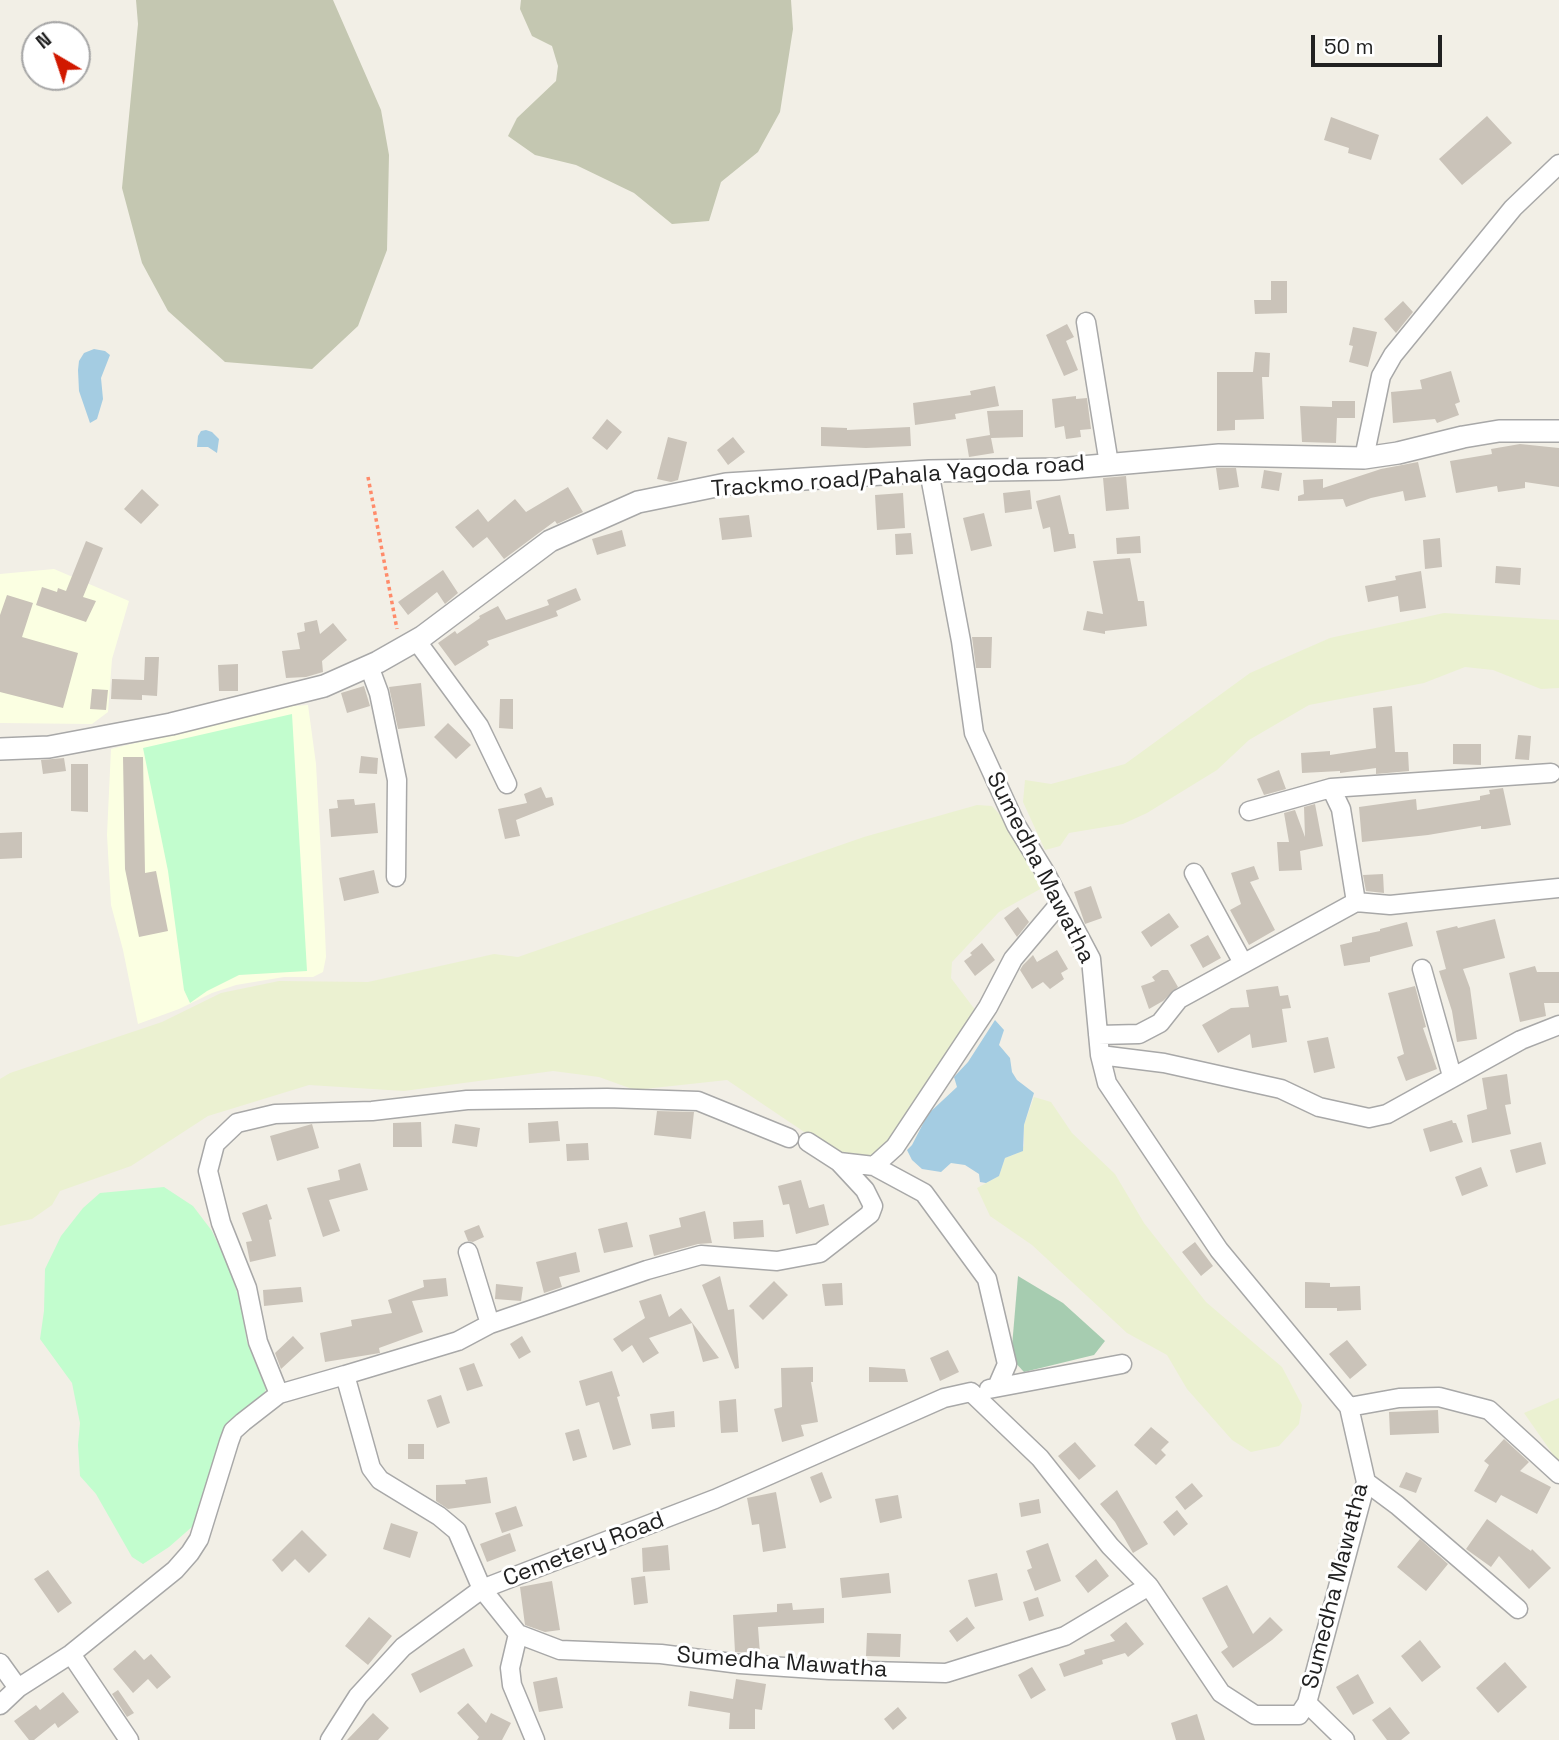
<!DOCTYPE html>
<style>
body{margin:0}
#map{position:relative;width:1559px;height:1740px;overflow:hidden;background:#f2efe6;font-family:"Space Grotesk",sans-serif}
canvas{display:block}
.north{position:absolute;left:21px;top:21px;width:70px;height:70px;box-sizing:border-box;background:#fff;border:2px solid #a6a6a6;border-radius:50%;rotate:321deg;font-size:19px;font-weight:700;line-height:28px;text-align:center;color:#212121}
.north::after{content:'';display:block;margin:auto;width:24px;height:32px;background:#d11900;clip-path:polygon(50% 0,100% 100%,50% 72%,0 100%)}
.scale{position:absolute;left:1311px;top:35px;width:131px;height:32px;box-sizing:border-box;border:4px solid #212121;border-top:0;padding-left:9px;font-size:21px;line-height:24px;white-space:nowrap;color:#212121;-webkit-text-stroke:5px #fff;paint-order:stroke}
</style>
<div id="map">
<canvas width="1559" height="1740"></canvas>
<div class="north">N</div>
<div class="scale">50 m</div>
</div>
<script>
const c = document.querySelector('canvas').getContext('2d');
c.lineJoin = 'round';
function paint(path, color) { c.fillStyle = color; c.fill(path, 'evenodd'); }
const poly = rows => new Path2D(rows.map(r => 'M' + r).join(''));
function trace(path, color, width, dash) { c.strokeStyle = color; c.lineWidth = width; c.lineCap = dash ? 'butt' : 'round'; c.setLineDash(dash || []); c.stroke(path); }
function label(font, color, halo, rows, align = 'center') {
  c.font = font + ' "Space Grotesk",sans-serif'; c.lineWidth = 6; c.setLineDash([]); c.textBaseline = 'middle'; c.strokeStyle = halo; c.fillStyle = color; for (const [text, x, y, turn = 0] of rows) {
    c.save(); c.translate(x, y); c.rotate((+turn || 0) * Math.PI / 180); c.textAlign = isNaN(turn) ? turn : align; if (halo) c.strokeText(text, 0, 0); c.fillText(text, 0, 0); c.restore();
  }
}
paint(poly([
 [54,569,129,601,112,659,108,712,92,724,0,723,0,574],
 [308,705,316,764,325,931,326,957,323,972,313,977,284,977,236,985,212,993,179,1009,138,1024,123,950,111,905,107,835,111,749,280,707]
]), '#fbffe2');
paint(poly([
 [136,0,333,0,381,110,389,155,387,250,358,326,312,369,225,362,168,311,142,263,122,188,138,24],
 [521,0,791,0,793,29,780,112,758,152,721,182,709,221,672,224,634,193,576,165,535,155,508,136,517,118,556,81,558,66,552,46,532,36,520,9]
]), '#c4c7b1');
paint(poly([
 [1444,613,1559,620,1559,688,1541,689,1493,670,1465,667,1424,683,1309,705,1249,740,1217,770,1147,813,1123,824,1069,833,1060,846,1045,850,1023,802,1025,780,1051,784,1125,764,1250,673,1330,638],
 [977,805,992,806,1001,816,1042,888,999,912,952,962,951,978,976,1011,894,1136,869,1159,837,1154,727,1080,635,1090,599,1077,553,1071,404,1091,309,1085,208,1116,131,1166,60,1191,52,1205,32,1219,0,1226,0,1079,10,1073,162,1022,221,993,279,981,368,982,494,954,518,957,864,837],
 [1034,1097,1051,1102,1072,1133,1115,1174,1144,1223,1206,1302,1282,1367,1302,1405,1299,1424,1279,1446,1251,1452,1232,1440,1187,1389,1167,1355,1127,1333,1032,1245,990,1216,977,1188,999,1176,1005,1158,1018,1153,1024,1146,1024,1125],
 [1559,1398,1559,1463,1524,1413]
]), '#ebf1d1');
paint(poly([
 [1018,1276,1063,1303,1105,1341,1094,1355,1024,1372,1011,1358]
]), '#a6ccb0');
paint(poly([
 [292,714,307,971,239,975,207,991,190,1003,184,990,168,871,143,748],
 [164,1187,193,1206,212,1231,230,1270,241,1305,247,1342,266,1389,262,1398,219,1447,211,1466,203,1504,193,1526,169,1547,143,1564,132,1557,96,1494,80,1476,78,1445,80,1423,72,1383,40,1339,44,1311,45,1269,61,1236,83,1208,100,1193]
]), '#c2fdce');
paint(poly([
 [94,349,105,351,110,355,101,378,103,399,97,419,90,423,79,391,78,370,79,361,84,353],
 [206,430,212,432,219,439,217,453,208,447,197,447,198,436,201,431],
 [995,1020,1004,1030,999,1045,1010,1058,1012,1072,1017,1080,1034,1093,1024,1125,1023,1151,1005,1158,999,1176,986,1183,980,1182,979,1174,965,1165,951,1163,941,1172,922,1169,912,1160,907,1150,912,1145,928,1114,957,1087,954,1077,968,1062]
]), '#a4cce2');
paint(poly([
 [1487,116,1512,143,1462,185,1439,159],
 [1331,117,1379,135,1371,160,1348,153,1349,148,1324,140],
 [1271,281,1287,281,1287,313,1255,314,1254,300,1271,300],
 [1403,301,1413,312,1396,333,1384,319],
 [1067,324,1074,337,1066,341,1078,370,1064,376,1046,335],
 [1353,327,1377,332,1368,367,1349,362,1353,346,1349,345],
 [1255,352,1270,353,1269,377,1262,377,1264,419,1235,420,1235,430,1217,431,1217,372,1253,372],
 [1451,371,1460,402,1455,404,1459,415,1437,423,1435,419,1393,423,1391,392,1422,389,1420,380],
 [995,386,999,406,955,414,956,419,915,425,913,403,971,395,970,391],
 [1076,396,1076,399,1087,398,1091,429,1080,430,1081,437,1066,439,1064,426,1055,428,1052,399],
 [1332,401,1355,401,1355,418,1337,418,1336,443,1302,442,1300,406,1332,407],
 [1023,410,1023,437,991,438,994,453,969,457,966,439,990,435,987,411],
 [607,419,622,432,607,450,592,438],
 [821,427,847,428,847,430,910,427,911,446,866,448,821,446],
 [668,437,687,442,678,480,671,482,657,479],
 [733,437,745,452,728,465,717,450],
 [1520,444,1559,448,1559,487,1525,482,1525,488,1498,492,1497,486,1456,493,1450,461,1492,454,1491,449],
 [1418,462,1426,497,1405,501,1403,491,1371,498,1346,507,1343,499,1298,501,1298,496,1304,494,1303,480,1323,479,1323,488,1381,469],
 [1216,468,1236,468,1239,487,1219,490],
 [1264,470,1282,473,1279,491,1261,488],
 [1126,476,1129,509,1106,511,1103,478],
 [568,487,583,512,557,524,555,521,504,559,487,537,473,548,455,527,478,509,488,522,515,499,526,512],
 [142,489,159,505,141,524,124,509],
 [1030,490,1032,509,1005,513,1003,493],
 [903,493,905,528,877,530,875,495],
 [1060,495,1069,534,1074,534,1076,548,1054,552,1050,527,1043,529,1036,501],
 [984,513,992,546,971,551,963,518],
 [749,515,752,537,722,540,719,518],
 [622,530,626,546,597,555,592,539],
 [911,533,913,554,896,555,895,534],
 [1140,536,1141,553,1117,554,1116,538],
 [1440,538,1442,567,1425,569,1423,540],
 [86,541,103,548,83,597,96,601,86,622,36,605,42,587,57,592,58,588,66,591],
 [1130,558,1138,601,1144,601,1147,626,1105,631,1105,634,1083,630,1087,611,1103,614,1093,561],
 [1496,566,1521,568,1520,585,1495,583],
 [443,570,458,593,445,604,437,592,408,615,398,602],
 [1421,571,1426,608,1400,612,1398,596,1368,602,1365,586,1396,580,1395,576],
 [576,588,581,600,556,611,558,616,487,641,489,645,455,666,438,643,455,631,457,634,480,618,479,616,498,606,506,620,549,605,547,600],
 [7,595,33,603,22,637,78,653,63,708,0,692,0,615],
 [317,620,320,634,333,623,347,640,322,661,323,672,306,677,286,678,282,651,300,649,297,633,305,631,304,623],
 [972,637,992,637,991,668,976,668],
 [145,657,159,657,157,696,142,695,142,700,111,699,112,679,144,680],
 [238,664,238,691,219,691,218,665],
 [421,683,425,726,398,729,389,687],
 [364,686,370,706,347,713,341,693],
 [92,689,108,690,106,710,90,709],
 [500,699,513,699,513,729,499,728],
 [1392,706,1395,752,1408,752,1409,771,1376,774,1376,768,1340,773,1340,771,1302,773,1301,753,1330,751,1330,755,1376,748,1373,708],
 [448,723,471,745,456,759,434,737],
 [1518,735,1531,736,1529,760,1515,759],
 [1453,744,1481,744,1481,765,1453,764],
 [361,756,378,758,377,774,359,773],
 [123,757,143,757,145,873,156,871,168,931,139,937,125,869],
 [64,758,66,771,43,774,41,760],
 [71,764,88,764,88,812,71,811],
 [1279,770,1286,789,1264,795,1257,779],
 [541,787,546,798,552,797,554,805,516,820,520,836,505,839,498,809,527,803,524,794],
 [1503,788,1511,825,1485,829,1481,829,1481,826,1428,835,1362,842,1359,807,1416,799,1417,810,1480,800,1480,796,1490,794,1489,790],
 [354,799,355,805,375,803,378,833,331,837,329,809,338,808,337,800],
 [1315,804,1323,846,1300,851,1302,870,1279,871,1277,842,1289,842,1284,813,1295,810,1305,837,1304,807],
 [22,832,22,858,0,859,0,833],
 [1254,866,1259,879,1250,882,1275,930,1249,945,1230,910,1241,904,1231,873],
 [374,870,379,893,344,901,339,878],
 [1383,874,1384,893,1366,891,1363,875],
 [1091,886,1102,918,1085,924,1074,892],
 [1018,907,1029,922,1017,937,1004,918],
 [1169,913,1179,927,1151,947,1141,932],
 [1495,919,1505,958,1463,969,1470,988,1477,1039,1457,1042,1452,1011,1439,971,1446,969,1436,931,1457,926,1458,928],
 [1407,922,1413,946,1370,957,1370,962,1344,966,1340,945,1352,942,1352,937,1380,931,1380,929],
 [1208,935,1221,958,1203,968,1190,945],
 [982,943,995,960,975,976,964,961,972,955,970,953],
 [1057,950,1068,969,1061,973,1064,979,1050,989,1043,982,1032,989,1020,970,1023,965,1033,955,1037,962],
 [1535,966,1537,972,1559,972,1559,1003,1544,1003,1546,1016,1520,1022,1509,973],
 [1162,970,1168,970,1178,987,1163,1001,1149,1009,1141,986,1155,981,1152,977],
 [1278,986,1280,996,1288,995,1291,1008,1282,1009,1287,1042,1252,1048,1250,1034,1218,1053,1202,1025,1231,1008,1249,1007,1246,990],
 [1415,986,1426,1027,1423,1028,1437,1069,1406,1081,1397,1057,1404,1054,1388,993],
 [1328,1037,1335,1068,1314,1073,1307,1041],
 [1507,1074,1511,1104,1505,1105,1511,1134,1472,1143,1467,1115,1487,1109,1482,1078],
 [657,1111,694,1112,691,1139,654,1135],
 [1452,1120,1453,1123,1456,1123,1463,1142,1430,1152,1423,1129],
 [558,1121,560,1141,529,1143,528,1123],
 [421,1122,422,1147,393,1147,393,1123],
 [312,1124,319,1148,277,1161,270,1136],
 [455,1124,480,1128,477,1147,452,1143],
 [1541,1142,1546,1164,1516,1173,1510,1150],
 [588,1143,589,1160,567,1161,566,1144],
 [360,1163,368,1190,329,1200,340,1231,323,1237,307,1188,340,1180,338,1170],
 [1481,1167,1488,1186,1462,1196,1455,1177],
 [801,1180,809,1208,824,1204,829,1225,796,1234,789,1204,783,1205,778,1186],
 [267,1204,272,1219,269,1220,276,1256,250,1262,246,1242,252,1241,242,1213],
 [705,1211,712,1243,698,1244,654,1256,649,1235,681,1227,679,1218],
 [763,1220,764,1237,734,1239,733,1222],
 [627,1222,633,1247,604,1253,598,1229],
 [479,1225,484,1237,473,1242,468,1241,464,1231],
 [1195,1242,1213,1266,1201,1276,1182,1252],
 [576,1252,580,1272,559,1277,562,1287,544,1293,536,1262],
 [720,1276,728,1310,734,1309,739,1368,735,1369,702,1285],
 [446,1278,448,1296,412,1301,423,1332,379,1348,380,1353,325,1362,320,1333,352,1326,351,1320,392,1313,388,1300,424,1287,423,1280],
 [774,1281,788,1295,763,1320,749,1306],
 [1305,1282,1330,1283,1330,1287,1360,1286,1361,1310,1337,1311,1337,1308,1305,1308],
 [842,1283,843,1305,825,1306,822,1284],
 [496,1284,523,1287,521,1301,495,1299],
 [301,1287,303,1302,264,1306,263,1290],
 [661,1294,669,1317,681,1308,719,1358,703,1362,692,1323,649,1338,659,1353,643,1363,632,1345,622,1352,613,1339,645,1318,639,1301],
 [293,1336,304,1348,281,1369,275,1353],
 [522,1336,531,1352,519,1359,510,1344],
 [1347,1340,1367,1365,1350,1379,1329,1354],
 [948,1350,959,1372,940,1381,930,1358],
 [474,1363,483,1386,467,1391,459,1368],
 [813,1367,813,1382,811,1382,818,1422,801,1425,804,1436,782,1442,774,1409,782,1407,781,1368],
 [869,1367,905,1369,908,1382,869,1382],
 [612,1371,620,1396,617,1397,631,1445,613,1450,599,1402,586,1406,579,1381],
 [441,1395,450,1423,437,1428,427,1400],
 [736,1399,738,1432,721,1433,719,1401],
 [1438,1410,1439,1433,1390,1435,1389,1412],
 [674,1411,675,1427,652,1429,650,1414],
 [1151,1427,1169,1442,1161,1450,1166,1455,1156,1465,1134,1445],
 [579,1429,587,1457,573,1461,565,1433],
 [1504,1439,1529,1462,1520,1471,1551,1487,1537,1514,1501,1495,1496,1503,1474,1491,1489,1465,1484,1461],
 [1075,1442,1096,1466,1079,1480,1058,1456],
 [408,1444,424,1444,424,1459,408,1459],
 [822,1472,832,1498,820,1503,810,1477],
 [1406,1472,1422,1478,1416,1493,1399,1487],
 [487,1477,491,1503,448,1509,436,1501,436,1485,466,1484,465,1480],
 [1192,1483,1203,1496,1185,1510,1175,1497],
 [1117,1490,1148,1544,1133,1553,1115,1522,1100,1504],
 [776,1492,786,1548,763,1552,759,1524,752,1525,747,1498],
 [898,1495,902,1518,880,1523,875,1499],
 [1039,1499,1041,1513,1021,1517,1019,1503],
 [516,1506,523,1526,502,1533,495,1513],
 [1177,1510,1188,1524,1174,1536,1163,1522],
 [1487,1519,1531,1551,1532,1549,1551,1568,1529,1589,1499,1556,1491,1567,1466,1549],
 [391,1523,418,1532,410,1558,383,1549],
 [302,1530,327,1555,309,1573,295,1559,282,1572,272,1560],
 [510,1533,516,1551,487,1562,480,1544],
 [1420,1539,1448,1564,1426,1591,1397,1567],
 [1048,1543,1061,1581,1035,1591,1027,1570,1032,1568,1026,1551],
 [668,1545,670,1570,643,1572,642,1548],
 [1096,1559,1109,1576,1088,1593,1075,1576],
 [48,1570,72,1603,58,1613,34,1579],
 [889,1573,891,1593,842,1598,840,1578],
 [997,1573,1003,1600,975,1607,968,1580],
 [645,1576,648,1603,634,1605,631,1578],
 [552,1581,560,1630,545,1632,525,1625,520,1587],
 [1227,1585,1253,1634,1270,1617,1283,1630,1272,1640,1233,1668,1221,1652,1228,1647,1202,1598],
 [1038,1597,1044,1616,1029,1621,1023,1602],
 [792,1603,793,1610,824,1608,824,1623,758,1627,760,1654,735,1652,733,1615,777,1612,777,1604],
 [369,1617,392,1636,368,1665,345,1646],
 [967,1617,975,1628,957,1642,949,1631],
 [1126,1622,1144,1644,1128,1657,1125,1653,1102,1660,1103,1664,1064,1677,1059,1664,1085,1654,1084,1650,1115,1641,1110,1635],
 [867,1633,901,1634,900,1657,866,1656],
 [1420,1640,1441,1667,1422,1682,1401,1656],
 [464,1648,473,1666,420,1693,411,1674],
 [135,1650,144,1660,151,1654,171,1677,157,1689,148,1679,133,1693,113,1669],
 [1505,1662,1527,1687,1498,1713,1476,1688],
 [1032,1667,1046,1690,1031,1699,1018,1675],
 [1358,1674,1374,1703,1353,1715,1336,1687],
 [557,1677,563,1708,539,1712,533,1682],
 [736,1679,766,1684,762,1710,755,1709,755,1729,729,1729,730,1713,688,1706,690,1691,733,1699],
 [118,1690,134,1713,127,1717,112,1694],
 [63,1692,79,1712,58,1728,55,1723,34,1740,29,1740,14,1721,36,1705,40,1710],
 [468,1703,486,1723,491,1713,511,1723,502,1740,477,1740,479,1737,457,1713],
 [898,1707,907,1718,893,1730,884,1719],
 [1390,1707,1410,1733,1401,1740,1387,1740,1372,1720],
 [373,1713,389,1728,378,1740,347,1740],
 [1197,1714,1205,1740,1176,1740,1171,1723]
]), '#cac3b9');
const minor = poly([
 [1086,322,1109,464],
 [1364,458,1381,376,1393,355,1513,208,1559,164],
 [416,640,479,726,507,784],
 [369,666,379,693,397,780,396,877],
 [1331,788,1341,809,1356,902],
 [1249,811,1331,788,1551,773],
 [1194,873,1243,963],
 [1422,969,1452,1076],
 [1098,1035,1139,1034,1160,1023,1179,999,1356,902,1390,905,1559,888],
 [1100,1055,1164,1063,1281,1089,1319,1107,1369,1118,1387,1114,1521,1040,1559,1025],
 [808,1142,839,1162,874,1166,924,1193,987,1279,1007,1364,997,1387],
 [874,1166,895,1147,988,1007,1013,959,1061,902],
 [468,1252,490,1324],
 [345,1375,458,1341,490,1324,647,1270,701,1255,777,1261,820,1253,870,1214,873,1206,865,1190,839,1162],
 [989,1389,1122,1364],
 [279,1394,258,1342,247,1288,221,1223,208,1171,215,1144,237,1123,275,1114,372,1111,467,1100,607,1098,698,1101,789,1138],
 [1349,1407,1399,1398,1439,1397,1489,1410,1559,1474],
 [1366,1482,1397,1505,1518,1609],
 [518,1634,510,1668,512,1685,535,1740],
 [71,1654,129,1740],
 [0,1663,18,1688],
 [1307,1703,1345,1740],
 [0,1705,18,1688,71,1654,175,1570,190,1553,199,1539,229,1442,233,1431,243,1422,279,1394,345,1375,371,1468,380,1480,439,1516,457,1531,482,1589,715,1499,944,1398,971,1392,1040,1458,1110,1546,1149,1586],
 [330,1740,358,1696,403,1647,482,1589,518,1634,560,1650,661,1654,740,1664,829,1670,946,1673,1065,1636,1149,1586,1221,1693,1255,1715,1299,1715,1307,1703,1366,1482,1349,1407,1219,1250,1107,1083,1100,1055,1091,959,1045,872,1016,825,974,733,961,641,929,471]
]);
const tertiary = poly([
 [0,749,49,747,171,724,324,686,378,662,422,637,550,541,638,502,726,484,929,471,1058,469,1219,455,1364,458,1398,453,1463,437,1499,431,1559,431]
]);
trace(minor, '#a8a8a8', 21);
trace(tertiary, '#a8a8a8', 24);
trace(poly([
 [368,477,397,629]
]), '#ff8b6a', 3.5, [3.5, 3.5]);
trace(minor, '#fff', 18);
trace(tertiary, '#fff', 21);
label('23px', '#212121', '#fff', [
 ["Trackmo road/Pahala Yagoda road",898,477,-4],
 ["Sumedha Mawatha",1040,868,63],
 ["Cemetery Road",584,1550,-21],
 ["Sumedha Mawatha",1336,1586,-76],
 ["Sumedha Mawatha",782,1663,4]
]);
</script>
